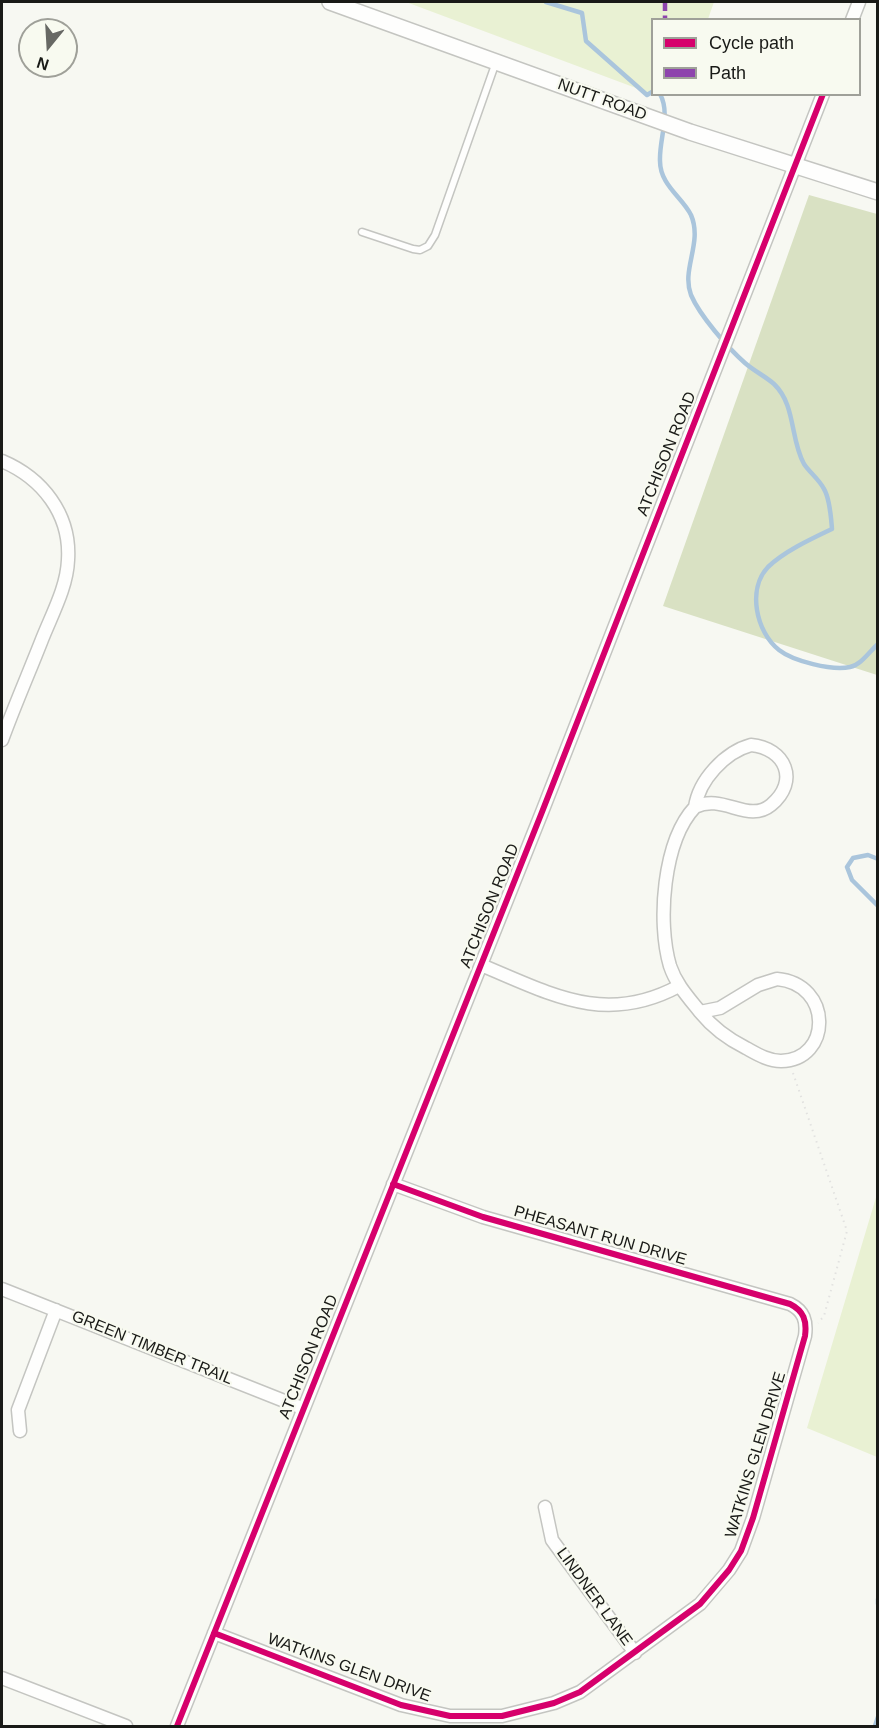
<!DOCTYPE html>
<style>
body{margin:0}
#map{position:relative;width:879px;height:1728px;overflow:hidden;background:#f7f8f2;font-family:Helvetica,sans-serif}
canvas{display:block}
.frame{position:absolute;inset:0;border:3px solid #191a17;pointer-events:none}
.legend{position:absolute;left:651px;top:18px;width:210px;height:78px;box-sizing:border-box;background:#f8faf0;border:2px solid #9fa099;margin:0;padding:8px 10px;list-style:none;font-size:18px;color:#191a17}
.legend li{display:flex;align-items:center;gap:12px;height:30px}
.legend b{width:30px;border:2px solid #9fa099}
.north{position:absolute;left:18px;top:18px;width:60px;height:60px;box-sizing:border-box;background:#f8faf0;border:2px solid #9fa099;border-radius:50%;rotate:198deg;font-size:16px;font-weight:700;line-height:24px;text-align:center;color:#191a17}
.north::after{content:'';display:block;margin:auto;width:21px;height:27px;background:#676864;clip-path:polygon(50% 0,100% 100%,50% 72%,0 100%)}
</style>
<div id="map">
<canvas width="879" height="1728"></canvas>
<div class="frame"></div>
<ul class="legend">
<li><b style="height:8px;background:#d6006c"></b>Cycle path</li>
<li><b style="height:8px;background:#8e44ad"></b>Path</li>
</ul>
<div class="north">N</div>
</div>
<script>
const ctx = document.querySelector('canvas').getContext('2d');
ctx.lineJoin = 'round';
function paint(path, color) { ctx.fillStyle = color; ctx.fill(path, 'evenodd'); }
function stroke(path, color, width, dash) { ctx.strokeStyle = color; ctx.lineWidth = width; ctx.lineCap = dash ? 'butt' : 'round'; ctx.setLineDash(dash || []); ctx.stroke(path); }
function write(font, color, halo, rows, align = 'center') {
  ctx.font = font + ' Helvetica,sans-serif'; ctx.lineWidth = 4.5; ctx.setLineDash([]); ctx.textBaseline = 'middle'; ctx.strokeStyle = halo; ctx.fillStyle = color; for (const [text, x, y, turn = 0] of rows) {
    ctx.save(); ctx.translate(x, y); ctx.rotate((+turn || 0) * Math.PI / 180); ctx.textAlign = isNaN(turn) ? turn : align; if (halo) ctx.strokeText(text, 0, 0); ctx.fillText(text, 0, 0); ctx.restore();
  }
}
const green = new Path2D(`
 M 406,2 L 714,2 L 708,19 L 652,20 L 652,94 Z
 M 877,1194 L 877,1457 L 807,1428 Z`);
const forest = new Path2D(`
 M 809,195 L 877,214 L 877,675 L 663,606 Z`);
const stream = new Path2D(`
 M 546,2 L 582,13 L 586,41 L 647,95 L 652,92
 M 660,94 C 671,114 659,139 660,161 C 660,185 682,197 691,215 C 703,243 681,269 691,295 C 700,316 728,348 745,363 C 754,371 765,376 774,384 C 796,405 790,439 804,464 C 810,473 819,479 824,489 C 830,499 831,517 832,529 C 811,539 785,551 768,567 C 747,589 756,632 779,650 C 793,661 832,671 850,667 C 861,665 869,652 878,644
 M 878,859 L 868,855 L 853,858 L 847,867 L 852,880 L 878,906
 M 878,1599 L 878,1604
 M 875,1726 L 878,1717`);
const path = new Path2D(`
 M 793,1073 L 847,1231 L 824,1316 L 818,1323`);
const service = new Path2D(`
 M 362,232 L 413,249 L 420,250 L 428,246 L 435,235 L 496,62`);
const minor = new Path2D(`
 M 852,20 L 859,2
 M 2,461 C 42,478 71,514 68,560 C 67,588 51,616 41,642 C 28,675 14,707 2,740
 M 751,745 C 785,748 800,781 771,805 C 748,824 723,793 695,807 C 699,780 725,752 751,745 Z
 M 695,807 C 663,841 657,922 670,966 C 676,984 688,997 700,1012
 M 481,965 C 551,994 605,1026 679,986
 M 777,979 C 833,984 832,1060 781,1061 C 768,1061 757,1054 746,1048 C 728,1039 713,1028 700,1012 L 720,1008 L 758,985 Z
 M 2,1289 L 302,1408
 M 20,1431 L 18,1410 L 56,1310
 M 545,1507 L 552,1540 L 635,1653
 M 214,1633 L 401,1705 L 450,1716 L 502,1716 L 554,1703 L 580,1692 L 700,1604 L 729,1570 L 741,1551 L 753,1518 L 805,1336 C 807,1321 804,1311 790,1304 L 483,1217 L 393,1184
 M 2,1678 L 126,1726
 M 177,1726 L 542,812 L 823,94`);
const tertiary = new Path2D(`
 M 330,2 L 690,132 L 878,192`);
const quiet = new Path2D(`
 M 665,2 L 665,20`);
const cycleway = new Path2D(`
 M 214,1633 L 401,1705 L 450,1716 L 502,1716 L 554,1703 L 580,1692 L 700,1604 L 729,1570 L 741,1551 L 753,1518 L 805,1336 C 807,1321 804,1311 790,1304 L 483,1217 L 393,1184
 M 177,1726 L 542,812 L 823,94`);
const streetNames = [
 ["NUTT ROAD",602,100,20],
 ["ATCHISON ROAD",667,454,-68],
 ["ATCHISON ROAD",490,906,-68],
 ["PHEASANT RUN DRIVE",600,1236,16],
 ["GREEN TIMBER TRAIL",152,1348,22],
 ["ATCHISON ROAD",309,1357,-68],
 ["WATKINS GLEN DRIVE",756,1455,-73],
 ["LINDNER LANE",594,1597,54],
 ["WATKINS GLEN DRIVE",349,1668,20]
];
paint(green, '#e9f1d3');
paint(forest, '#d9e1c3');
stroke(stream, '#aac5dc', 4.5);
stroke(service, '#c4c5c1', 9);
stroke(minor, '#c4c5c1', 15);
stroke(tertiary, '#c4c5c1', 18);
stroke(path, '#e2e2e0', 2, [1.5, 4.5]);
stroke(service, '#fefefd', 6);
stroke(minor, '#fefefd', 12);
stroke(tertiary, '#fefefd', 15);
stroke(quiet, '#8e44ad', 4.5, [9, 4.5]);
stroke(cycleway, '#d6006c', 6);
write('16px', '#191a17', '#f8faf0', streetNames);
</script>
